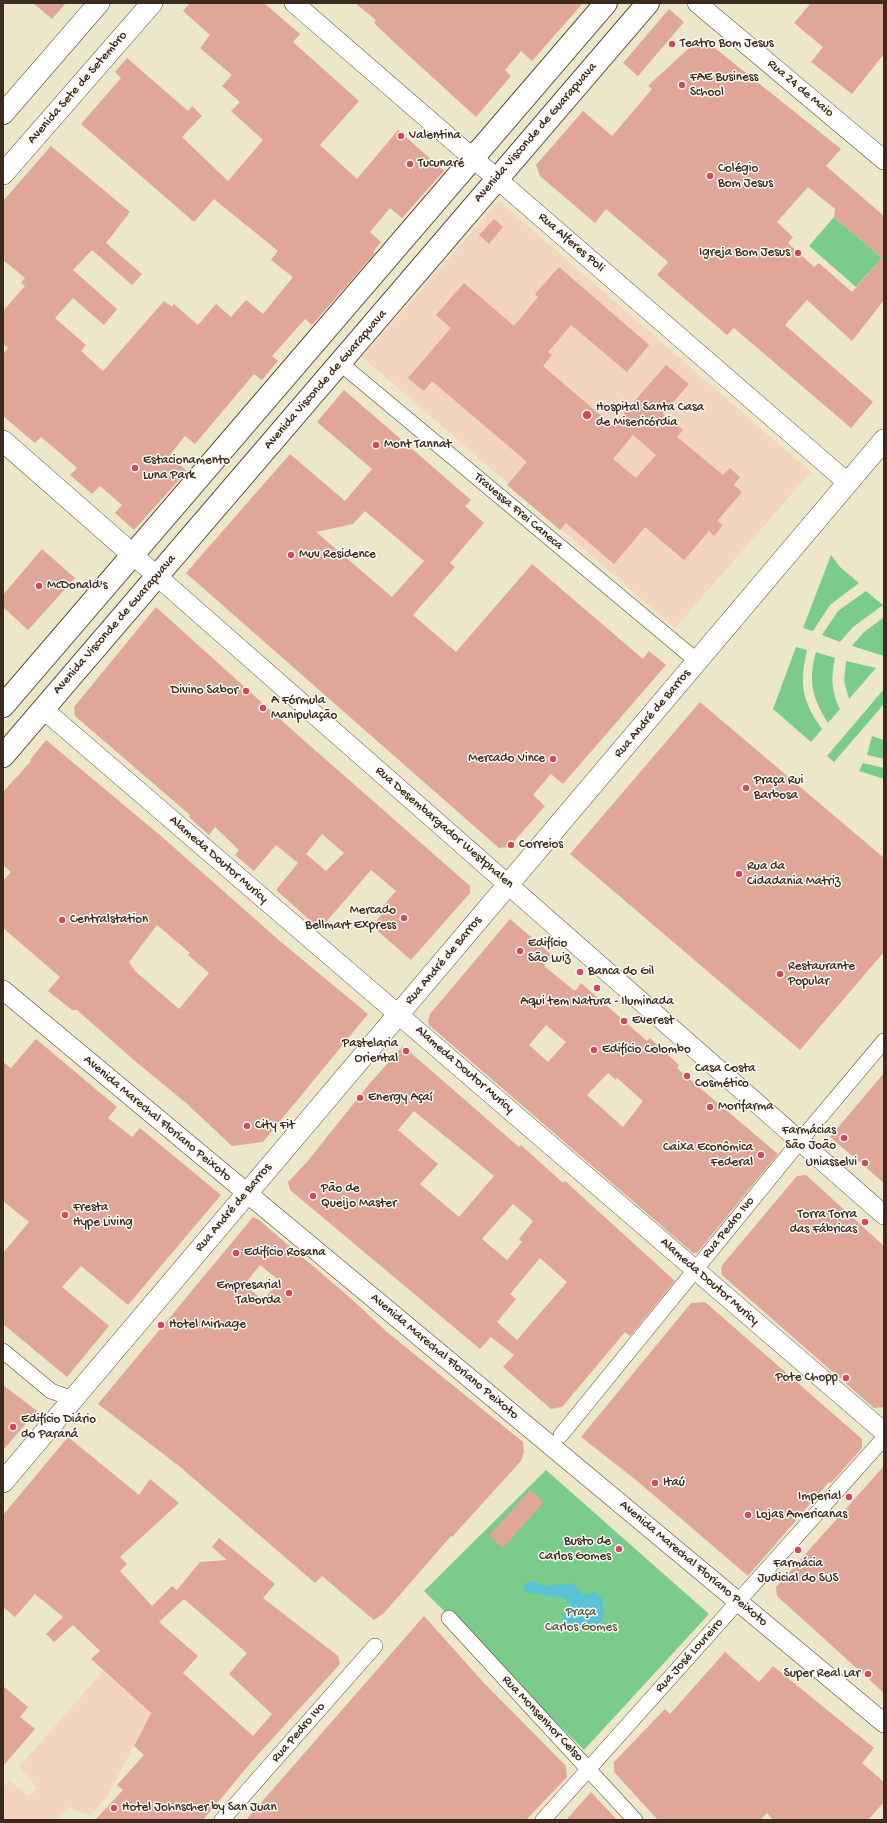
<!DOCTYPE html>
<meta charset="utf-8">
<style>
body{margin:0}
#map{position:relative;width:887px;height:1823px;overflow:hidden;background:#ede7ca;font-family:"Gochi Hand",sans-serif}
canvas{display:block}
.frame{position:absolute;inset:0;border:4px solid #3b2a1e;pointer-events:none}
</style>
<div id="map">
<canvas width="887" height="1823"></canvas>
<div class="frame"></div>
</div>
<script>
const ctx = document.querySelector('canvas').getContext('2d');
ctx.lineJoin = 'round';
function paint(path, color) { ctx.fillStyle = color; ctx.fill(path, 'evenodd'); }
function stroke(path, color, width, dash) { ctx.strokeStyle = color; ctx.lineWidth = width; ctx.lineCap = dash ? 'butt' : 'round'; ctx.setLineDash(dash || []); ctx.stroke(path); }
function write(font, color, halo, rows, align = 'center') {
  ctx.font = font + ' "Gochi Hand",sans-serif'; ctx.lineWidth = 3; ctx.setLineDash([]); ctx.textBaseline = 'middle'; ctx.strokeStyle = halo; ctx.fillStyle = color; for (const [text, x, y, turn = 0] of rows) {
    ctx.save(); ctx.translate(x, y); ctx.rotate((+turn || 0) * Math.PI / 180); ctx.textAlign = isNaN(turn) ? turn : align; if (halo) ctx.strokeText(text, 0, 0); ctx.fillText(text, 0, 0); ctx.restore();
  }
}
const built = new Path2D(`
 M 499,201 L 811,472 L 675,628 L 362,357 Z
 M 103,1671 L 151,1713 L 108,1795 L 90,1816 L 68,1807 L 55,1820 L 3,1820 L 3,1789 L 10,1781 L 29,1797 L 37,1787 L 19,1767 Z`);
const green = new Path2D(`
 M 834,217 L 882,258 L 856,287 L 809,246 Z
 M 831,555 L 840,567 L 859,583 L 830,605 L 813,631 L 803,628 Z
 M 866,591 L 883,605 L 853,627 L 840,642 L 822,635 L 838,611 Z
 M 884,617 L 884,656 L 852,646 L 864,632 Z
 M 796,647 L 807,650 C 799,684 802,701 822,729 L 811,742 L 773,709 Z
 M 816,652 L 835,658 C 831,677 831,692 840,709 L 828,723 C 812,698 808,681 816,652 Z
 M 846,661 L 876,668 L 849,699 L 844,681 Z
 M 884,689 L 884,704 L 834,762 L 827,756 Z
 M 872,736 L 884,740 L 884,759 L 867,755 Z
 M 863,763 L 884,768 L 884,779 L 859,771 Z
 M 546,1470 L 709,1614 L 584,1750 L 424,1591 Z`);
const water = new Path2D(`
 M 533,1580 L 544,1586 L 573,1583 L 583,1595 L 594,1592 L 602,1598 C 603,1606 605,1613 602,1620 C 593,1636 569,1629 562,1617 L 569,1604 L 565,1598 L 525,1592 L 523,1589 L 527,1583 Z`);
const building = new Path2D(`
 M 33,3 L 66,3 L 52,19 Z
 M 190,3 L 264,3 L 300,34 L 293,42 L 359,101 L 320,145 L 357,179 L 398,130 L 444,171 L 402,218 L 390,208 L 370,232 L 381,242 L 373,252 L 375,253 L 312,325 L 305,319 L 272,356 L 278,361 L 262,380 L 254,374 L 195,444 L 185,436 L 169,456 L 187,471 L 134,530 L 115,513 L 122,505 L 100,486 L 92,494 L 70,475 L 77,468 L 60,453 L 41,437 L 35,443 L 3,416 L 3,354 L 8,348 L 3,344 L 3,311 L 25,286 L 21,283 L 25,278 L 3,260 L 3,201 L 51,146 L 130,212 L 106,243 L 142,274 L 132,285 L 92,250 L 73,270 L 117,309 L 104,325 L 73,298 L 55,318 L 86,345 L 81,351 L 103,371 L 164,301 L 172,307 L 174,304 L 198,325 L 216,304 L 231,317 L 246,300 L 263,314 L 293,277 L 271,260 L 278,251 L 214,199 L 194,222 L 81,124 L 121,78 L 115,72 L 127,58 L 188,111 L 192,106 L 202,116 L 182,137 L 228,181 L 263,140 L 231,111 L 240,102 L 222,86 L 232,75 L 200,48 L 210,35 L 183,11 Z
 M 355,3 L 583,3 L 532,61 L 521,51 L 505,70 L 511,76 L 476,117 L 395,43 L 374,23 L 376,20 Z
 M 811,3 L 884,3 L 884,54 L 852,94 L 811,62 L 823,47 L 794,23 Z
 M 669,9 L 684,22 L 638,76 L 623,63 Z
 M 701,37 L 841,149 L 826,166 L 884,216 L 884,300 L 852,341 L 807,300 L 785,325 L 873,402 L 851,428 L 734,328 L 727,335 L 657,275 L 668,262 L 606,209 L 595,223 L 540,176 L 536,165 L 583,111 L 612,136 L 652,89 L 648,86 ZM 808,187 L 835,209 L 834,217 L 882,258 L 852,292 L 819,263 L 814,267 L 788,243 L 793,237 L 777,222 Z
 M 494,219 L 503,227 L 489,244 L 479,235 Z
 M 559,267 L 649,345 L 627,372 L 571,325 L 548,352 L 552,355 L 543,366 L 613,426 L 666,365 L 689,384 L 663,414 L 683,430 L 677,437 L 723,475 L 730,468 L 740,477 L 734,485 L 742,492 L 717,521 L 723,525 L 714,536 L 709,531 L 684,560 L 645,527 L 614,564 L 566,523 L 560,530 L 507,485 L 527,462 L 432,381 L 424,391 L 408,378 L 451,328 L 436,315 L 464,283 L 514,326 L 538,297 L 535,294 ZM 633,435 L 656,455 L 636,478 L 613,459 Z
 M 344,390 L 471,500 L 465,506 L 484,523 L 450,563 L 455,567 L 413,615 L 456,652 L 532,564 L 643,659 L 649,651 L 666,665 L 563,784 L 551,774 L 533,795 L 545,806 L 509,847 L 499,848 L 186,573 L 290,454 L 345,501 L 372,469 L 317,422 ZM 365,511 L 424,561 L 392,597 L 316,532 L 353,524 Z
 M 42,549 L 75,578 L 28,630 L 3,607 L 3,595 Z
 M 156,607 L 300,737 L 470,886 L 470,893 L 411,960 L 372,926 L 386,909 L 382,907 L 396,891 L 371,870 L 320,929 L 276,890 L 298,863 L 276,845 L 254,871 L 235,855 L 239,850 L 215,827 L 209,835 L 189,817 L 190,815 L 75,716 L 74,707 ZM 322,834 L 344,853 L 326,871 L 306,854 Z
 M 700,702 L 884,858 L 884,952 L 800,1050 L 570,854 Z
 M 46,740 L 161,836 L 281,942 L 368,1014 L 263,1142 L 232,1146 L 186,1103 L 135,1061 L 77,1010 L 72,1010 L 48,991 L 60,977 L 3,928 L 3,881 L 11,872 L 3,865 L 3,792 L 31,761 L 30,760 ZM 157,925 L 190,953 L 188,955 L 209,973 L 179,1009 L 135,971 L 129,962 Z
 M 510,919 L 553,956 L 544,966 L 575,991 L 581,983 L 647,1041 L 650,1038 L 679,1065 L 677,1068 L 687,1077 L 778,1154 L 697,1253 L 693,1253 L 429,1025 L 428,1021 L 430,1014 ZM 546,1025 L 566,1042 L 548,1062 L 529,1045 ZM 608,1073 L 616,1080 L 617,1078 L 643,1101 L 623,1127 L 587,1095 Z
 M 36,1039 L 117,1107 L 108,1118 L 132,1137 L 140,1128 L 221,1195 L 128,1305 L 81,1266 L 62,1287 L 109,1326 L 67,1377 L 3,1324 L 3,1253 L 29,1222 L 3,1201 L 3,1062 L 11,1068 Z
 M 403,1046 L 519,1147 L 521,1145 L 563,1183 L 565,1181 L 675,1281 L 630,1336 L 625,1332 L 562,1407 L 551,1409 L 503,1367 L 514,1355 L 491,1337 L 480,1349 L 290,1190 L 288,1182 L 307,1162 L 370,1083 ZM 414,1111 L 494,1176 L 459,1217 L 420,1184 L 438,1164 L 398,1130 ZM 513,1204 L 533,1221 L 519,1239 L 522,1242 L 507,1260 L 482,1239 ZM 540,1258 L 567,1282 L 517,1340 L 497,1322 L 516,1299 L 510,1294 Z
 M 884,1073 L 884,1183 L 830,1137 Z
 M 806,1175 L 884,1246 L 884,1407 L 874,1408 L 722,1275 L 721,1268 L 723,1264 L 797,1176 Z
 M 253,1217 L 259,1220 L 347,1295 L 387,1332 L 523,1442 L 524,1451 L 521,1461 L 452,1537 L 451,1536 L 384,1613 L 374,1620 L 322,1576 L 315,1583 L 179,1466 L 98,1404 ZM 260,1265 L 280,1281 L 263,1300 L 244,1285 Z
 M 705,1302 L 862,1439 L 862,1448 L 831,1483 L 829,1482 L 748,1576 L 636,1480 L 581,1437 L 691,1303 Z
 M 3,1385 L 37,1411 L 3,1450 Z
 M 68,1437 L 139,1495 L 150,1479 L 179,1503 L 120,1557 L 127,1564 L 120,1571 L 152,1606 L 172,1586 L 177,1590 L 200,1562 L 227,1560 L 212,1547 L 219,1538 L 275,1584 L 263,1598 L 338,1656 L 340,1664 L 253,1760 L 203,1820 L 95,1820 L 123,1790 L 117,1785 L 144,1755 L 134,1746 L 151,1713 L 91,1659 L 100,1651 L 73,1625 L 54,1642 L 46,1634 L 63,1617 L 35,1594 L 15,1617 L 3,1607 L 3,1515 ZM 184,1599 L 247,1653 L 229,1674 L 272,1714 L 253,1736 L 183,1673 L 198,1656 L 159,1622 Z
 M 884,1466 L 884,1693 L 777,1596 L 776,1587 Z
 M 530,1490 L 544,1502 L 503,1548 L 489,1536 Z
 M 424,1616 L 484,1683 L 566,1766 L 567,1777 L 526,1820 L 246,1820 Z
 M 725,1652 L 759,1682 L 773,1666 L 874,1748 L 862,1763 L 884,1782 L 884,1802 L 868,1820 L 773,1820 L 767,1813 L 760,1820 L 658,1820 L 614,1772 L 614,1762 L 665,1709 L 670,1714 Z
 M 3,1686 L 28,1707 L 20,1717 L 35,1729 L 3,1766 Z
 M 591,1792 L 617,1820 L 566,1820 Z`);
const minor = new Path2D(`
 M 340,363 L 697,661
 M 3,1351 L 51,1391 L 73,1399
 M 561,1435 L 800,1141 L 884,1041
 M 449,1618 L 635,1820
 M 222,1820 L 375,1646
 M 543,1820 L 884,1438`);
const tertiary = new Path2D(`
 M 294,3 L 848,483
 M 697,3 L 884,160
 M 133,555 L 884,1215
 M 43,709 L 884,1432
 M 3,990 L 884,1723`);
const secondary = new Path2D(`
 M 3,114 L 99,3
 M 3,174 L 152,3
 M 3,441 L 133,555
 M 3,1482 L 884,440`);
const primary = new Path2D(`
 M 3,706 L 606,3
 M 3,756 L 648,3`);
const markers = [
 [672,44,4,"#d1495b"],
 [682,85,4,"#d1495b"],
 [401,136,4,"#d1495b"],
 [410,164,4,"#d1495b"],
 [710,176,4,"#d1495b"],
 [798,253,4,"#d1495b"],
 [587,415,5,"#d1495b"],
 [376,445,4,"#d1495b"],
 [135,468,4,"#d1495b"],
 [291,555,4,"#d1495b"],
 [39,586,4,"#d1495b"],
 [246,691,4,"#d1495b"],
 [263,708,4,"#d1495b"],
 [553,759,4,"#d1495b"],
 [746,788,4,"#d1495b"],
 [511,845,4,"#d1495b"],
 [739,874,4,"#d1495b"],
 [404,918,4,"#d1495b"],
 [62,920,4,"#d1495b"],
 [520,951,4,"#d1495b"],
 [580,972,4,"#d1495b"],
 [780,974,4,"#d1495b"],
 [597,988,4,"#d1495b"],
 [624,1021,4,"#d1495b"],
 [594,1050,4,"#d1495b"],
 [406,1051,4,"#d1495b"],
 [687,1076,4,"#d1495b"],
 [360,1098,4,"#d1495b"],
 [710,1107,4,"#d1495b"],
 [247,1126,4,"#d1495b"],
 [844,1138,4,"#d1495b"],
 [761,1155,4,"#d1495b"],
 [865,1163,4,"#d1495b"],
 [313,1196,4,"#d1495b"],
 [65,1215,4,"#d1495b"],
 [865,1222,4,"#d1495b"],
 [236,1253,4,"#d1495b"],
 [289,1293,4,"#d1495b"],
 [161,1325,4,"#d1495b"],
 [846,1378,4,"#d1495b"],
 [13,1427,4,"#d1495b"],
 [655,1483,4,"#d1495b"],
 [849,1497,4,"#d1495b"],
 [748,1515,4,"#d1495b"],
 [619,1549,4,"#d1495b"],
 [798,1550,4,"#d1495b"],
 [868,1674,4,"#d1495b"],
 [114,1808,4,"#d1495b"]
];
const poiNames = [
 ["Teatro Bom Jesus",680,44],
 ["FAE Business",690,78],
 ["School",690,93],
 ["Valentina",409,136],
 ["Tucunaré",418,164],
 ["Colégio",718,169],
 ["Bom Jesus",718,184],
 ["Igreja Bom Jesus",790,253,"right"],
 ["Hospital Santa Casa",596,408],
 ["de Misericórdia",596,423],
 ["Mont Tannat",384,445],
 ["Estacionamento",143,461],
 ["Luna Park",143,476],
 ["Muv Residence",299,555],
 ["McDonald's",47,586],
 ["Divino Sabor",238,691,"right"],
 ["A Fórmula",271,701],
 ["Manipulação",271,716],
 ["Mercado Vince",545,759,"right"],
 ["Praça Rui",754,781],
 ["Barbosa",754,796],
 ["Correios",519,845],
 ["Rua da",747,867],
 ["Cidadania Matriz",747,882],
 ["Mercado",396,911,"right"],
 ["Bellmart Express",396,926,"right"],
 ["Centralstation",70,920],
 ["Edifício",528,944],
 ["São Luiz",528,959],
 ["Restaurante",788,967],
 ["Popular",788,982],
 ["Banca do Gil",588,972],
 ["Aqui tem Natura - Iluminada",597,1002,"center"],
 ["Everest",632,1021],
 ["Pastelaria",398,1044,"right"],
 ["Oriental",398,1059,"right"],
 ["Edifício Colombo",602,1050],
 ["Casa Costa",695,1069],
 ["Cosmético",695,1084],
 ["Energy Açaí",368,1098],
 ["Morifarma",718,1107],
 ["City Fit",255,1126],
 ["Farmácias",836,1131,"right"],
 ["São João",836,1146,"right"],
 ["Caixa Econômica",753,1148,"right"],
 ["Federal",753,1163,"right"],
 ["Uniasselvi",857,1163,"right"],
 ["Pão de",321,1189],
 ["Queijo Master",321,1204],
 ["Fresta",73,1208],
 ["Hype Living",73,1223],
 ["Torra Torra",857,1215,"right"],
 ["das Fábricas",857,1230,"right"],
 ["Edifício Rosana",244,1253],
 ["Empresarial",281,1286,"right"],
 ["Taborda",281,1301,"right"],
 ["Hotel Mirhage",169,1325],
 ["Pote Chopp",838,1378,"right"],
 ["Edifício Diário",21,1420],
 ["do Paraná",21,1435],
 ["Itaú",663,1483],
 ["Imperial",841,1497,"right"],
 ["Lojas Americanas",756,1515],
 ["Busto de",611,1542,"right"],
 ["Carlos Gomes",611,1557,"right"],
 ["Farmácia",798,1564,"center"],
 ["Judicial do SUS",798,1579,"center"],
 ["Super Real Lar",860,1674,"right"],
 ["Hotel Johnscher by San Juan",122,1808]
];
const streetNames = [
 ["Avenida Sete de Setembro",78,88,-49],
 ["Rua 24 de Maio",800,89,40],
 ["Avenida Visconde de Guarapuava",536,133,-49],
 ["Rua Alferes Poli",571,243,41],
 ["Avenida Visconde de Guarapuava",326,380,-49],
 ["Travessa Frei Caneca",518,512,40],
 ["Avenida Visconde de Guarapuava",115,625,-49],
 ["Rua André de Barros",653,714,-50],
 ["Rua Desembargador Westphalen",444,828,41],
 ["Alameda Doutor Muricy",218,860,41],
 ["Rua André de Barros",444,961,-50],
 ["Alameda Doutor Muricy",464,1070,41],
 ["Avenida Marechal Floriano Peixoto",157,1119,40],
 ["Rua André de Barros",234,1208,-50],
 ["Rua Pedro Ivo",729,1228,-51],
 ["Alameda Doutor Muricy",709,1282,41],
 ["Avenida Marechal Floriano Peixoto",444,1357,40],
 ["Avenida Marechal Floriano Peixoto",693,1564,40],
 ["Rua José Loureiro",690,1656,-48],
 ["Rua Monsenhor Celso",542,1719,47],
 ["Rua Pedro Ivo",299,1733,-49]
];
const parkNames = [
 ["Praça",581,1613],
 ["Carlos Gomes",581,1628]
];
paint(built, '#f3d4bf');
paint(green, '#7bcb8b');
paint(water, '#5ac2d7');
paint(building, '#e0a697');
stroke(minor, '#564638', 16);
stroke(tertiary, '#564638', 20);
stroke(secondary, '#564638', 22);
stroke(primary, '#564638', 24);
stroke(minor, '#fff', 15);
stroke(tertiary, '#fff', 19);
stroke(secondary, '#fff', 21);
stroke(primary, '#fff', 22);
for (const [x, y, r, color] of markers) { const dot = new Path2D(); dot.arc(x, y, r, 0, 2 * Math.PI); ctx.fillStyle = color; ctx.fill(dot); stroke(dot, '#fdfcf7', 1.5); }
write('13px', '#3b2a1e', '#fdfcf7', poiNames, 'left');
write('13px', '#3b2a1e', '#fdfcf7', streetNames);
write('13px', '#4e5a3f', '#fdfcf7', parkNames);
</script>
